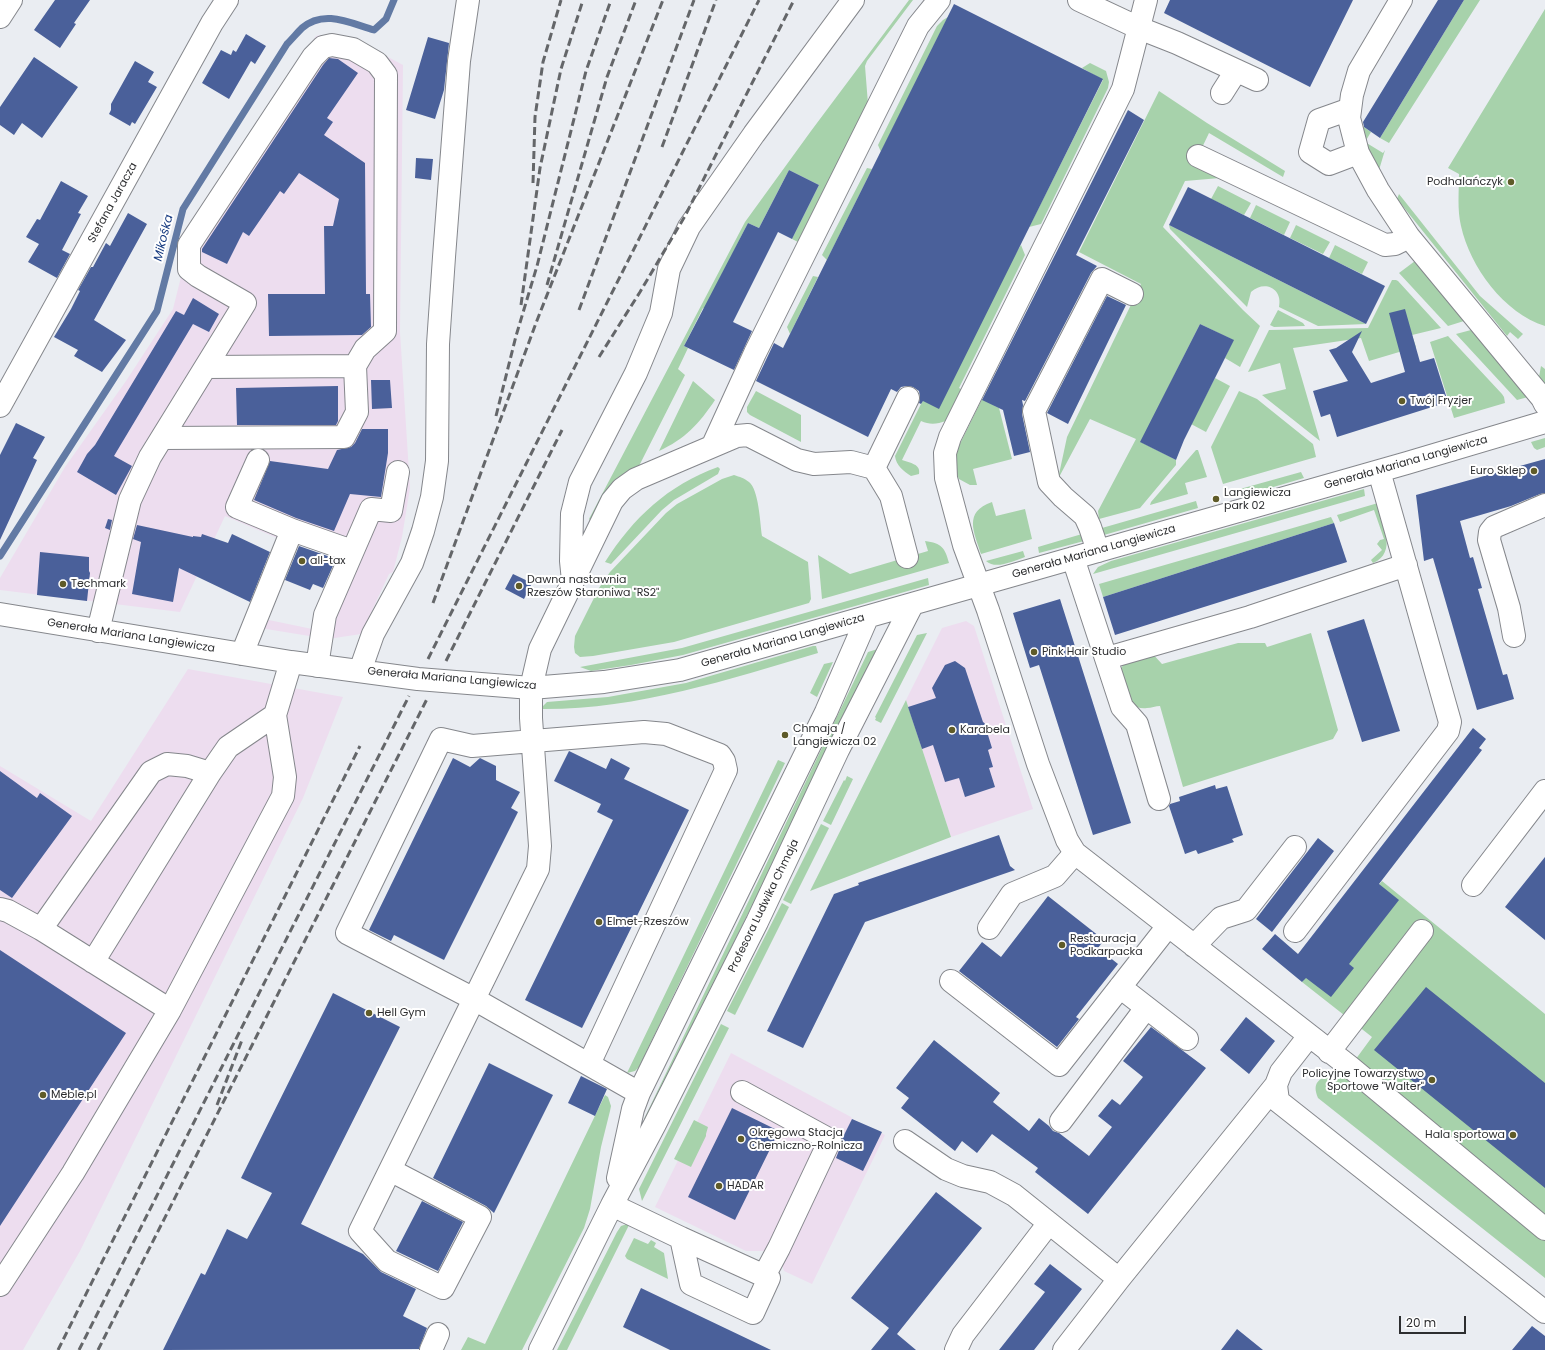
<!DOCTYPE html>
<meta charset="utf-8">
<style>
body{margin:0}
#map{position:relative;width:1545px;height:1350px;overflow:hidden;background:#eaedf2;font-family:Poppins,sans-serif}
canvas{display:block}
.scale{position:absolute;left:1399px;top:1316px;width:67px;height:18px;box-sizing:border-box;border:2px solid #2d2e30;border-top:0;padding-left:5px;font-size:12px;line-height:14px;white-space:nowrap;color:#2d2e30;-webkit-text-stroke:3px #fff;paint-order:stroke}
</style>
<div id="map">
<canvas width="1545" height="1350"></canvas>
<div class="scale">20 m</div>
</div>
<script>
const ctx = document.querySelector('canvas').getContext('2d');
ctx.lineJoin = 'round';
function paint(path, color) { ctx.fillStyle = color; ctx.fill(path, 'evenodd'); }
function stroke(path, color, width, dash) { ctx.strokeStyle = color; ctx.lineWidth = width; ctx.lineCap = dash ? 'butt' : 'round'; ctx.setLineDash(dash || []); ctx.stroke(path); }
function write(font, color, halo, rows, align = 'center') {
  ctx.font = font + ' Poppins,sans-serif'; ctx.lineWidth = 4; ctx.setLineDash([]); ctx.textBaseline = 'middle'; ctx.strokeStyle = halo; ctx.fillStyle = color; for (const [text, x, y, turn = 0] of rows) {
    ctx.save(); ctx.translate(x, y); ctx.rotate((+turn || 0) * Math.PI / 180); ctx.textAlign = isNaN(turn) ? turn : align; if (halo) ctx.strokeText(text, 0, 0); ctx.fillText(text, 0, 0); ctx.restore();
  }
}
const commercial = new Path2D(`
 M 321,35 L 358,41 L 403,65 L 400,332 L 410,488 L 402,537 L 393,572 L 389,574 L 361,634 L 328,639 L 260,628 L 264,619 L 317,630 L 347,557 L 299,535 L 294,545 L 225,516 L 180,612 L 0,590 L 0,578 L 65,467 L 126,381 L 173,309 L 181,277 L 181,245 L 316,36 Z
 M 966,621 L 974,626 L 1033,809 L 951,837 L 906,700 L 942,628 Z
 M 188,669 L 343,697 L 303,798 L 80,1251 L 23,1350 L 0,1350 L 0,766 L 91,821 Z
 M 731,1053 L 851,1117 L 852,1119 L 885,1135 L 812,1284 L 784,1271 L 781,1261 L 771,1245 L 764,1251 L 746,1251 L 655,1207 Z`);
const green = new Path2D(`
 M 909,0 L 913,0 L 867,61 L 865,66 L 868,104 L 798,242 L 792,239 L 819,185 L 789,170 L 759,228 L 748,223 L 717,284 L 707,310 L 703,308 L 684,346 L 688,348 L 678,369 L 685,375 L 639,466 L 591,521 L 589,519 L 745,222 L 811,131 Z
 M 1464,0 L 1480,0 L 1389,143 L 1380,138 Z
 M 1545,9 L 1545,326 C 1504,313 1470,267 1461,226 C 1457,210 1459,191 1459,174 L 1448,168 Z
 M 948,17 L 881,152 L 878,145 L 937,26 L 943,20 Z
 M 1090,63 L 1106,71 L 1109,82 L 1108,88 L 1041,224 L 1029,227 L 1103,80 L 1082,68 Z
 M 1159,91 L 1207,123 L 1285,171 L 1283,177 L 1209,133 L 1198,156 L 1220,178 L 1185,181 L 1163,227 L 1243,310 L 1260,326 L 1240,367 L 1225,358 L 1233,340 L 1200,324 L 1141,442 L 1176,460 L 1176,465 L 1140,508 L 1099,519 L 1098,511 L 1136,439 L 1090,419 L 1058,479 L 1067,437 L 1141,284 L 1079,252 Z
 M 1361,125 L 1371,132 L 1365,142 L 1383,153 L 1385,150 L 1379,170 L 1368,156 Z
 M 867,168 L 872,169 L 827,260 L 822,255 Z
 M 1218,186 L 1251,203 L 1244,215 L 1211,199 Z
 M 1399,194 L 1480,296 L 1523,334 L 1518,339 L 1510,332 L 1507,336 L 1397,199 Z
 M 1256,205 L 1290,222 L 1284,235 L 1250,218 Z
 M 1169,225 L 1366,324 L 1318,326 L 1279,307 C 1283,288 1264,280 1251,292 L 1247,307 L 1170,229 Z
 M 1296,225 L 1330,242 L 1323,254 L 1290,238 Z
 M 1021,245 L 1025,255 L 959,388 L 963,390 L 946,421 C 937,424 930,425 921,421 L 902,460 C 910,463 921,464 919,474 L 911,476 C 903,471 896,465 895,456 L 921,404 Z
 M 1335,245 L 1368,262 L 1362,274 L 1329,258 Z
 M 1415,261 L 1464,321 L 1448,326 L 1399,273 Z
 M 813,276 L 818,277 L 790,334 L 787,327 Z
 M 1392,280 L 1396,280 L 1398,281 L 1441,328 L 1412,335 L 1416,347 L 1369,361 L 1361,338 L 1293,348 L 1320,441 L 1262,395 L 1286,389 L 1280,363 L 1248,372 L 1269,330 L 1368,328 Z
 M 1278,310 L 1303,323 L 1305,326 L 1274,327 L 1270,325 Z
 M 1471,330 L 1528,397 L 1517,400 L 1456,334 Z
 M 1448,336 L 1502,394 L 1504,397 L 1505,403 L 1454,418 L 1430,342 Z
 M 1541,366 L 1545,369 L 1545,384 L 1539,377 Z
 M 1215,378 L 1230,386 L 1206,432 L 1191,424 Z
 M 693,381 L 715,400 C 699,424 685,439 659,451 Z
 M 756,391 L 801,415 L 801,442 L 750,415 L 747,412 L 747,407 Z
 M 1239,391 L 1257,399 L 1313,444 L 1316,457 L 1223,484 L 1211,447 Z
 M 982,399 L 999,408 L 1012,459 L 973,469 L 977,485 L 970,485 L 959,479 L 957,474 L 955,454 Z
 M 1545,438 L 1545,447 L 1537,450 L 1534,448 L 1531,442 Z
 M 1196,450 L 1198,450 L 1207,477 L 1185,483 L 1188,494 L 1150,505 L 1151,502 Z
 M 718,467 L 720,469 L 718,474 L 674,500 L 662,510 L 611,564 L 605,562 C 633,518 668,485 718,467 Z
 M 1301,472 L 1304,478 L 1243,496 L 1240,489 Z
 M 734,475 C 740,477 744,478 749,482 C 759,490 760,523 762,536 L 808,562 L 811,599 L 809,603 L 674,642 L 593,656 L 580,657 L 575,653 L 574,647 L 575,636 L 599,588 L 610,572 L 666,513 L 677,504 L 722,479 Z
 M 1364,489 L 1365,496 L 1093,574 L 1098,567 L 1111,561 Z
 M 1196,501 L 1198,508 L 1104,535 L 1102,528 Z
 M 992,502 L 996,516 L 1025,509 L 1032,539 L 981,554 C 974,532 963,512 992,502 Z
 M 1378,503 C 1382,522 1398,553 1373,563 L 1371,560 L 1382,550 L 1377,544 L 1380,540 L 1384,539 L 1374,510 L 1340,522 L 1337,515 Z
 M 1331,517 L 1334,523 L 1103,597 L 1099,584 Z
 M 1082,534 L 1084,541 L 1039,553 L 1038,547 Z
 M 925,541 C 942,543 945,548 949,563 L 822,599 L 818,555 L 850,574 L 928,551 Z
 M 1023,551 L 1025,557 C 1013,561 996,570 986,561 Z
 M 928,578 L 929,585 L 683,655 L 631,665 L 591,671 L 580,667 L 682,648 Z
 M 927,633 L 881,723 L 875,720 L 876,718 L 875,717 L 917,635 Z
 M 1311,633 L 1338,730 L 1333,739 L 1183,787 L 1160,706 C 1156,706 1151,708 1147,708 C 1126,711 1124,685 1120,670 L 1125,662 L 1150,651 L 1162,664 L 1238,643 L 1265,643 L 1267,647 Z
 M 813,646 L 816,646 L 818,653 C 727,680 635,710 540,709 L 547,702 L 608,697 L 686,683 Z
 M 881,648 L 645,1119 L 644,1119 L 868,652 Z
 M 833,662 L 817,697 L 810,693 L 824,664 Z
 M 906,700 L 951,837 L 810,891 Z
 M 778,760 L 785,763 L 639,1067 L 635,1071 L 627,1073 Z
 M 847,776 L 853,779 L 831,825 L 823,821 L 844,780 L 845,781 Z
 M 821,824 L 829,828 L 791,904 L 783,900 Z
 M 1382,881 L 1545,1014 L 1545,1278 L 1318,1098 C 1312,1083 1318,1079 1332,1074 L 1339,1079 L 1350,1067 L 1372,1037 L 1302,982 Z
 M 782,903 L 789,907 L 735,1015 L 727,1011 Z
 M 721,1024 L 729,1028 L 642,1201 L 639,1189 Z
 M 605,1095 L 608,1097 L 611,1106 L 610,1111 L 601,1147 L 590,1209 L 584,1228 L 522,1350 L 461,1350 L 468,1337 L 485,1344 Z
 M 694,1120 L 708,1127 L 706,1134 L 706,1136 L 691,1167 L 674,1159 Z
 M 630,1223 L 567,1350 L 557,1350 L 617,1232 L 621,1226 Z
 M 634,1238 L 648,1244 L 651,1240 L 656,1243 L 654,1247 L 664,1253 L 668,1279 L 627,1259 L 625,1256 Z`);
const stream = new Path2D(`
 M 0,556 L 157,311 L 183,209 L 287,44 C 292,39 297,33 302,28 C 324,9 350,23 374,30 L 386,19 L 394,0`);
const building = new Path2D(`
 M 55,0 L 90,0 L 74,23 L 76,24 L 60,48 L 34,30 Z
 M 1170,0 L 1353,0 L 1310,87 L 1164,13 Z
 M 1438,0 L 1464,0 L 1380,138 L 1364,127 L 1363,122 Z
 M 954,4 L 1103,79 L 939,409 L 923,401 L 921,404 L 919,403 L 920,397 L 919,391 L 913,387 L 907,386 L 901,387 L 897,392 L 891,389 L 868,437 L 756,381 L 774,343 L 783,348 Z
 M 246,34 L 266,46 L 255,64 L 251,61 L 229,99 L 202,83 L 221,50 L 231,55 L 233,50 L 236,52 Z
 M 428,37 L 449,43 L 444,90 L 435,119 L 406,110 Z
 M 34,57 L 78,87 L 42,138 L 22,123 L 14,135 L 0,125 L 0,107 Z
 M 329,58 L 338,59 L 358,73 L 327,118 L 333,122 L 324,135 L 365,163 L 366,294 L 370,294 L 371,327 L 362,335 L 269,336 L 268,294 L 325,294 L 324,226 L 333,226 L 339,199 L 299,173 L 284,194 L 280,191 L 249,236 L 243,232 L 227,264 L 202,252 L 202,249 L 323,65 Z
 M 135,61 L 154,72 L 148,82 L 157,87 L 135,124 L 132,122 L 130,126 L 109,114 L 111,110 L 111,104 Z
 M 1128,110 L 1144,120 L 1076,255 L 1097,266 L 1091,273 L 1025,401 L 1022,400 L 1023,405 L 1022,414 L 1030,452 L 1014,456 L 1003,410 L 982,400 Z
 M 416,158 L 433,159 L 431,180 L 415,178 Z
 M 789,170 L 819,185 L 792,239 L 778,232 L 733,322 L 752,331 L 734,370 L 684,346 L 748,223 L 759,228 Z
 M 61,181 L 88,196 L 78,213 L 81,214 L 62,250 L 70,254 L 57,278 L 28,262 L 39,244 L 26,237 L 37,219 L 40,220 Z
 M 1188,187 L 1385,286 L 1366,324 L 1169,225 Z
 M 128,213 L 147,224 L 94,320 L 126,340 L 102,372 L 74,356 L 78,350 L 54,337 L 71,309 L 80,291 L 78,290 L 91,267 L 93,267 L 106,243 L 110,246 Z
 M 1107,296 L 1126,305 L 1068,424 L 1047,413 Z
 M 193,298 L 219,314 L 209,332 L 193,324 L 114,456 L 132,466 L 116,495 L 77,472 L 87,454 L 95,445 L 176,311 L 184,315 Z
 M 1405,309 L 1420,362 L 1434,358 L 1448,402 L 1337,437 L 1330,414 L 1321,417 L 1313,391 L 1348,381 L 1329,350 L 1336,348 L 1362,331 L 1352,352 L 1371,383 L 1405,372 L 1389,313 Z
 M 1200,324 L 1234,340 L 1184,440 L 1176,460 L 1140,442 Z
 M 371,380 L 390,380 L 392,408 L 372,409 Z
 M 338,386 L 338,421 L 336,425 L 237,425 L 236,388 Z
 M 16,423 L 45,437 L 33,458 L 37,460 L 0,540 L 0,455 Z
 M 362,429 L 388,429 L 388,453 L 381,497 L 350,494 L 334,531 L 296,518 L 254,500 L 270,461 L 328,469 L 337,450 L 351,447 L 355,443 Z
 M 1545,459 L 1545,493 L 1540,494 L 1511,506 L 1460,521 L 1470,558 L 1473,557 L 1482,588 L 1478,589 L 1503,675 L 1507,674 L 1514,699 L 1477,710 L 1433,558 L 1424,561 L 1416,495 Z
 M 108,519 L 112,520 L 110,530 L 105,528 Z
 M 1334,523 L 1347,562 L 1115,635 L 1103,597 Z
 M 137,525 L 193,537 L 193,536 L 201,537 L 202,534 L 228,543 L 232,534 L 270,552 L 250,602 L 179,568 L 173,602 L 132,594 L 141,542 L 133,539 Z
 M 299,546 L 336,559 L 323,588 L 313,584 L 310,590 L 285,580 Z
 M 40,552 L 89,557 L 89,571 L 90,573 L 87,601 L 37,595 Z
 M 513,574 L 532,583 L 524,599 L 505,589 Z
 M 1060,599 L 1131,823 L 1093,835 L 1039,665 L 1030,668 L 1013,613 Z
 M 1364,619 L 1400,731 L 1362,742 L 1327,631 Z
 M 955,661 L 965,668 L 983,722 L 987,725 L 990,734 L 988,735 L 992,748 L 988,750 L 993,767 L 989,768 L 995,787 L 965,797 L 959,778 L 945,782 L 933,745 L 922,749 L 908,707 L 936,698 L 932,688 L 945,665 Z
 M 1473,728 L 1486,739 L 1479,748 L 1482,750 L 1379,884 L 1399,900 L 1349,964 L 1354,968 L 1331,997 L 1306,978 L 1302,982 L 1262,949 L 1275,934 L 1298,954 Z
 M 569,751 L 606,769 L 611,758 L 630,768 L 624,779 L 689,810 L 582,1028 L 525,1000 L 613,820 L 597,812 L 601,804 L 554,781 Z
 M 453,758 L 470,767 L 480,758 L 496,766 L 496,780 L 520,792 L 511,808 L 518,812 L 444,960 L 394,935 L 391,941 L 369,930 Z
 M 0,771 L 37,798 L 40,793 L 72,816 L 12,898 L 0,890 Z
 M 1215,785 L 1216,789 L 1227,786 L 1243,835 L 1232,839 L 1234,842 L 1198,854 L 1196,850 L 1185,854 L 1169,806 L 1170,804 L 1180,801 L 1179,797 Z
 M 999,835 L 1010,866 L 1015,870 L 865,922 L 803,1048 L 767,1031 L 834,894 L 859,885 L 858,883 Z
 M 1318,838 L 1334,851 L 1272,932 L 1256,919 Z
 M 1545,857 L 1545,940 L 1505,907 Z
 M 1048,896 L 1104,940 L 1098,948 L 1118,964 L 1076,1017 L 1079,1019 L 1057,1047 L 959,971 L 982,942 L 1001,957 Z
 M 0,950 L 126,1033 L 0,1226 Z
 M 1426,987 L 1545,1083 L 1545,1188 L 1374,1050 Z
 M 333,993 L 400,1027 L 301,1224 L 363,1254 L 381,1272 L 416,1289 L 403,1316 L 427,1328 L 419,1349 L 163,1350 L 201,1273 L 205,1275 L 227,1229 L 247,1239 L 272,1193 L 241,1178 Z
 M 1246,1017 L 1275,1041 L 1249,1074 L 1220,1050 Z
 M 1151,1027 L 1206,1068 L 1088,1214 L 1035,1172 L 1038,1168 L 992,1134 L 977,1153 L 962,1141 L 955,1151 L 901,1108 L 909,1098 L 896,1088 L 934,1040 L 1000,1093 L 993,1102 L 1029,1131 L 1039,1118 L 1049,1126 L 1053,1131 L 1059,1133 L 1089,1156 L 1112,1127 L 1098,1116 L 1112,1099 L 1120,1105 L 1143,1077 L 1123,1061 Z
 M 489,1063 L 553,1095 L 494,1213 L 486,1206 L 433,1178 Z
 M 581,1076 L 607,1089 L 595,1116 L 568,1103 Z
 M 732,1108 L 779,1131 L 735,1220 L 688,1197 Z
 M 852,1119 L 882,1132 L 863,1171 L 836,1158 L 841,1145 L 842,1139 Z
 M 936,1192 L 982,1228 L 897,1334 L 916,1350 L 871,1350 L 889,1328 L 851,1298 Z
 M 422,1201 L 463,1222 L 438,1271 L 396,1251 Z
 M 1050,1264 L 1082,1289 L 1034,1350 L 999,1350 L 1045,1292 L 1034,1284 Z
 M 641,1288 L 771,1350 L 670,1350 L 623,1327 Z
 M 1532,1326 L 1545,1336 L 1545,1350 L 1512,1350 Z
 M 1237,1329 L 1263,1350 L 1221,1350 Z`);
const minor = new Path2D(`
 M 1079,0 L 1139,28 L 1177,43 L 1257,80
 M 1146,0 L 1123,89 L 950,437 L 945,453 L 946,478 L 964,545 L 988,610 L 1038,764 L 1067,840 L 1075,853 L 1350,1067 L 1545,1229
 M 1401,0 L 1359,71 L 1352,95 L 1349,118 L 1358,153 L 1378,190 L 1409,237 L 1542,398 L 1545,404
 M 0,17 L 11,0
 M 1222,93 L 1236,71
 M 1350,109 L 1319,120 L 1310,152 L 1329,164 L 1358,153
 M 1198,156 L 1385,245 L 1395,244 L 1409,237
 M 0,406 L 212,23 L 227,0
 M 162,438 L 344,437 L 357,412 L 355,366 L 206,367
 M 713,445 L 755,353 L 918,26 L 939,0
 M 258,460 L 237,507 L 292,530 L 352,551
 M 874,468 L 908,398
 M 1098,551 L 1090,527 L 1085,516 L 1063,497 L 1049,482 L 1034,411 L 1102,279 L 1132,294
 M 1073,558 L 1122,707 L 1137,724 L 1159,799
 M 573,581 L 571,561 L 572,514 L 580,482 L 636,373 L 661,313 L 669,269 L 689,227 L 754,134 L 853,0
 M 0,614 L 291,662 L 418,679 L 531,688 L 604,682 L 680,670 L 1407,463 L 1545,422
 M 98,631 L 130,500 L 150,457 L 245,303 L 198,276 L 189,269 L 189,245 L 313,57 L 323,47 L 332,45 L 353,49 L 377,63 L 386,75 L 385,331 L 365,349 L 355,366
 M 1514,636 L 1509,608 L 1489,540 L 1490,532 L 1494,527 L 1545,505
 M 242,654 L 292,530
 M 1107,658 L 1250,617 L 1406,565
 M 317,666 L 325,615 L 371,509 L 391,511 L 398,472
 M 360,671 L 373,634 L 412,563 L 423,531 L 432,497 L 437,461 L 438,344 L 444,257 L 459,61 L 468,0
 M 1473,885 L 1545,791
 M 0,909 L 8,911 L 41,929 L 170,1010
 M 989,928 L 1012,894 L 1055,876 L 1075,853
 M 41,929 L 151,772 L 167,764 L 187,766 L 210,773
 M 1295,931 L 1448,731 L 1450,722 L 1379,471
 M 1194,946 L 1221,918 L 1246,910 L 1295,847
 M 93,962 L 210,773 L 228,747 L 275,715
 M 951,981 L 1059,1065 L 1168,926
 M 1120,987 L 1187,1039
 M 1309,1036 L 1281,1072 L 1276,1085 L 1278,1101 L 1545,1312
 M 1329,1052 L 1422,931
 M 589,1064 L 726,770 L 724,761 L 720,755 L 666,734 L 644,732 L 472,746 L 441,739 L 347,933 L 474,999 L 639,1093
 M 742,1092 L 830,1140 L 779,1248 L 764,1276
 M 1061,1121 L 1146,1008
 M 905,1141 L 946,1169 L 963,1176 L 990,1182 L 1014,1195 L 1119,1279
 M 390,1170 L 480,1217 L 443,1288 L 387,1261 L 360,1231 L 538,869 L 540,846 L 531,718 L 531,688 L 540,649 L 612,501 L 622,489 L 636,479 L 737,436 L 748,435 L 797,460 L 814,464 L 851,462 L 874,468 L 891,496 L 907,557
 M 618,1178 L 633,1109 L 639,1093 L 826,712 L 867,618
 M 612,1205 L 681,1238 L 691,1284 L 753,1313 L 769,1278 L 681,1238
 M 0,1285 L 73,1173 L 170,1010 L 283,796 L 285,777 L 275,715 L 291,662
 M 431,1350 L 438,1334
 M 540,1350 L 612,1205 L 655,1124 L 757,922 L 838,750 L 912,605
 M 956,1350 L 963,1335 L 1049,1223
 M 1064,1350 L 1119,1279 L 1276,1085`);
const rail = new Path2D(`
 M 662,147 L 716,0
 M 533,183 L 535,117 L 543,62 L 561,0
 M 547,285 L 607,77 L 636,0
 M 521,305 L 540,168 L 561,69 L 583,0
 M 579,310 L 694,0
 M 599,357 L 640,292 L 685,216 L 794,0
 M 496,416 L 516,336 L 537,266 L 586,71 L 611,0
 M 433,603 L 536,323 L 663,0
 M 428,659 L 759,0
 M 446,661 L 562,430
 M 217,1105 L 242,1040
 M 58,1350 L 360,746
 M 79,1350 L 409,696
 M 98,1350 L 427,699`);
const markers = [
 [1511,182,4,"#5f5b28"],
 [1402,401,4,"#5f5b28"],
 [1534,471,4,"#5f5b28"],
 [1216,499,4,"#5f5b28"],
 [302,561,4,"#5f5b28"],
 [63,584,4,"#5f5b28"],
 [519,586,4,"#5f5b28"],
 [1034,652,4,"#5f5b28"],
 [952,730,4,"#5f5b28"],
 [785,735,4,"#5f5b28"],
 [599,922,4,"#5f5b28"],
 [1062,945,4,"#5f5b28"],
 [369,1013,4,"#5f5b28"],
 [1432,1080,4,"#5f5b28"],
 [43,1095,4,"#5f5b28"],
 [1513,1135,4,"#5f5b28"],
 [741,1139,4,"#5f5b28"],
 [719,1186,4,"#5f5b28"]
];
const poiNames = [
 ["Podhalańczyk",1503,182,"right"],
 ["Twój Fryzjer",1410,401],
 ["Euro Sklep",1526,471,"right"],
 ["Langiewicza",1224,493],
 ["park 02",1224,506],
 ["all-tax",310,561],
 ["Dawna nastawnia",527,580],
 ["Rzeszów Staroniwa \"RS2\"",527,593],
 ["Techmark",71,584],
 ["Pink Hair Studio",1042,652],
 ["Chmaja /",793,729],
 ["Langiewicza 02",793,742],
 ["Karabela",960,730],
 ["Elmet-Rzeszów",607,922],
 ["Restauracja",1070,939],
 ["Podkarpacka",1070,952],
 ["Hell Gym",377,1013],
 ["Policyjne Towarzystwo",1424,1074,"right"],
 ["Sportowe \"Walter\"",1424,1087,"right"],
 ["Meble.pl",51,1095],
 ["Okręgowa Stacja",749,1133],
 ["Chemiczno-Rolnicza",749,1146],
 ["Hala sportowa",1505,1135,"right"],
 ["HADAR",727,1186]
];
const streetNames = [
 ["Stefana Jaracza",113,203,-61],
 ["Generała Mariana Langiewicza",1406,463,-16],
 ["Generała Mariana Langiewicza",1094,552,-16],
 ["Generała Mariana Langiewicza",131,636,9],
 ["Generała Mariana Langiewicza",783,641,-16],
 ["Generała Mariana Langiewicza",452,679,5],
 ["Profesora Ludwika Chmaja",764,906,-64]
];
const waterNames = [
 ["Mikośka",164,238,-76]
];
paint(commercial, '#edddef');
paint(green, '#a7d2ab');
stroke(stream, '#627aa4', 7);
paint(building, '#4a609a');
stroke(minor, '#85878c', 24);
stroke(minor, '#fff', 22);
stroke(rail, '#646669', 3, [8, 4]);
for (const [x, y, r, color] of markers) { const dot = new Path2D(); dot.arc(x, y, r, 0, 2 * Math.PI); ctx.fillStyle = color; ctx.fill(dot); stroke(dot, '#fff', 1.5); }
write('11px', '#2d2e30', '#fff', poiNames, 'left');
write('11px', '#2d2e30', '#fff', streetNames);
write('italic 12px', '#173b81', '#fff', waterNames);
</script>
